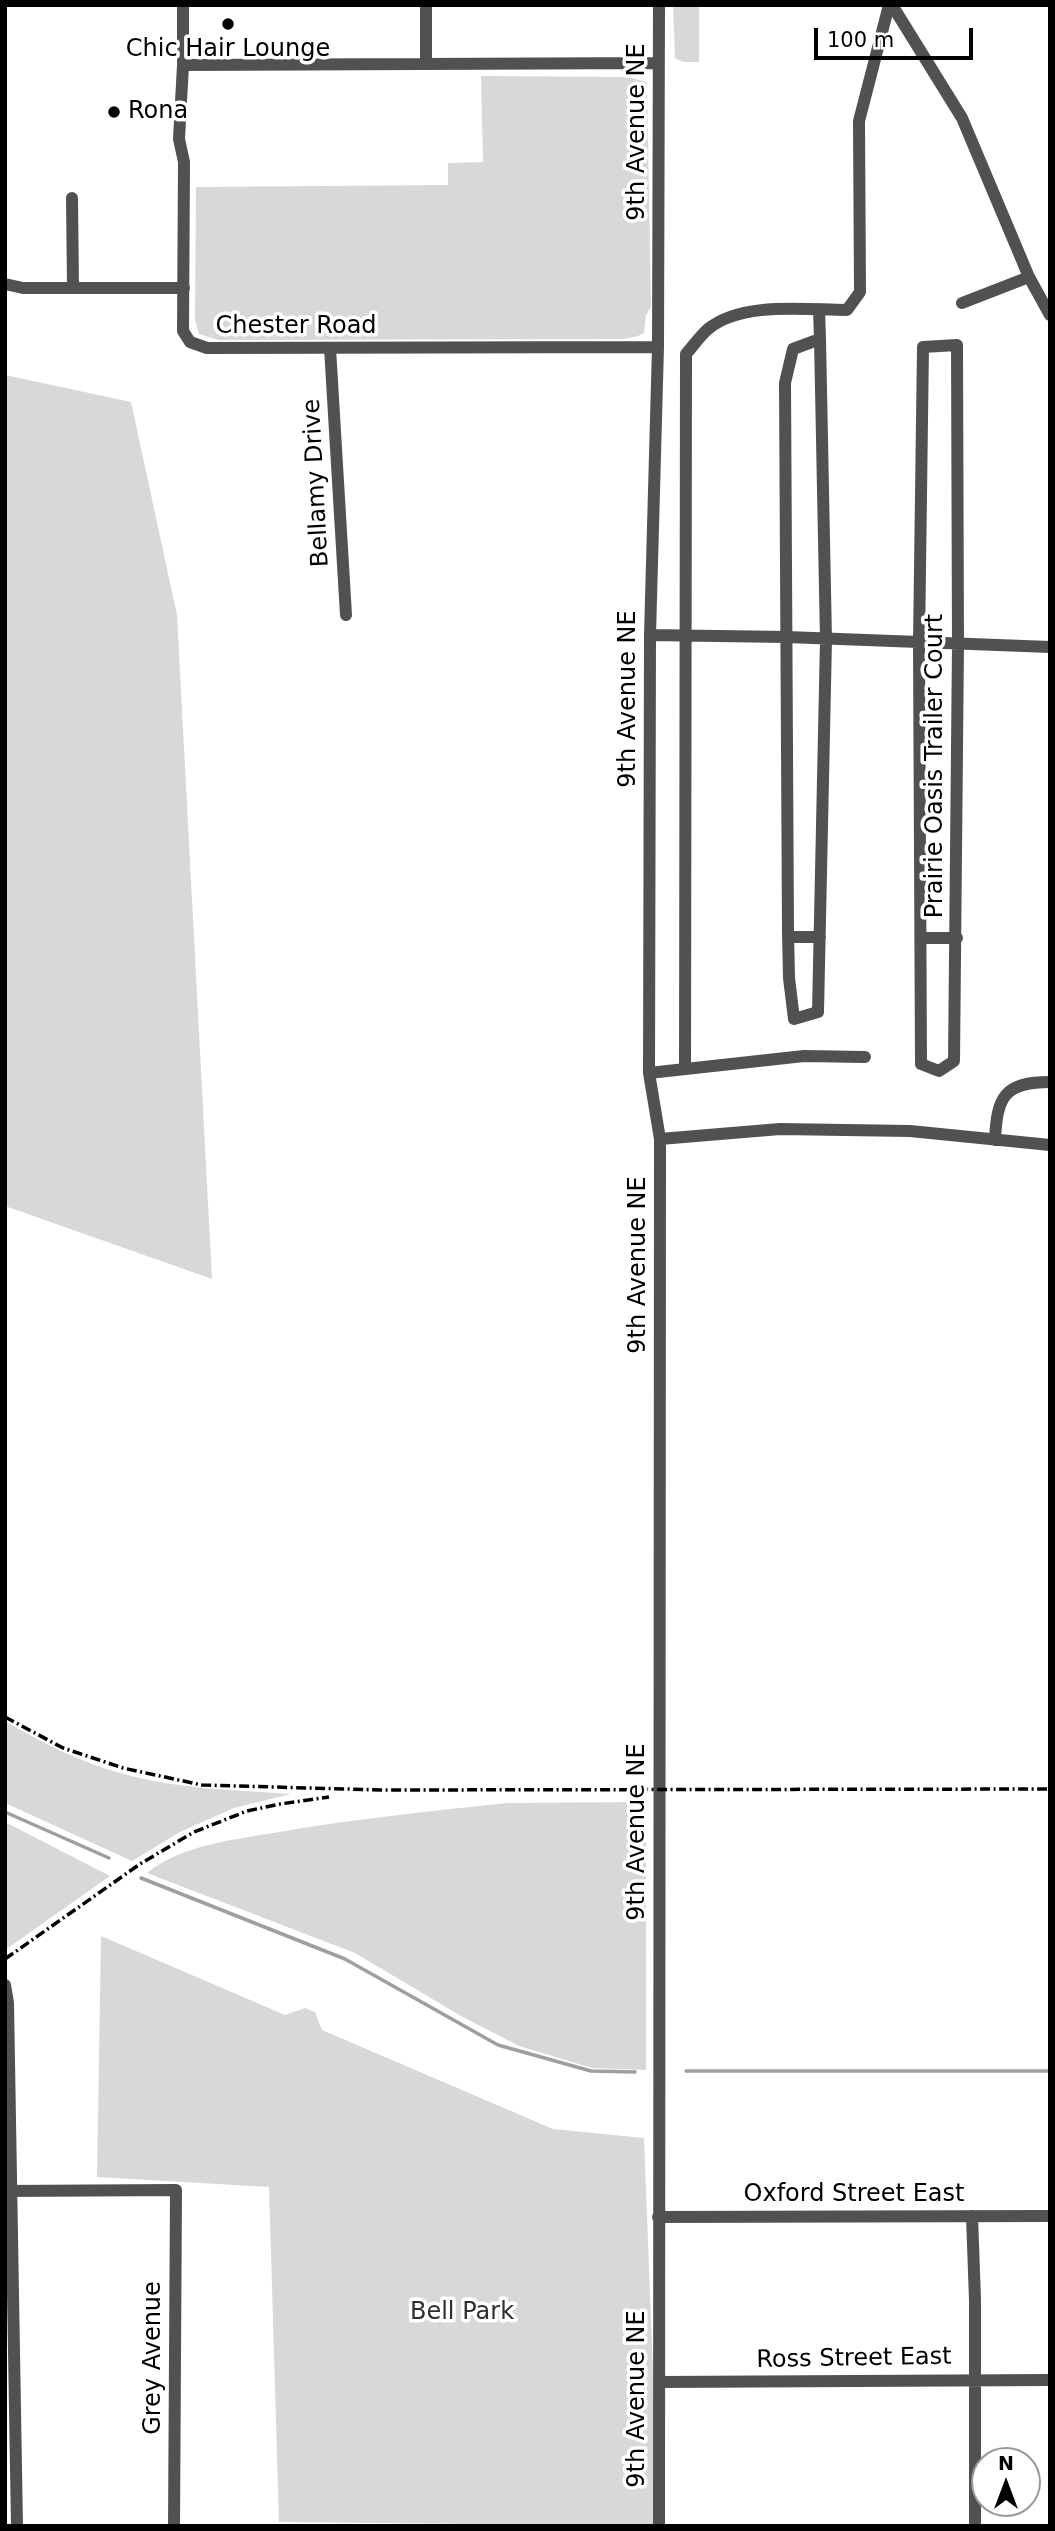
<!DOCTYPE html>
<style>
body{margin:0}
#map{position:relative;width:1055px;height:2531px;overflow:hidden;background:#fff;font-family:"DejaVu Sans",sans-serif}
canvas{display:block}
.frame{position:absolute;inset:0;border:7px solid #000;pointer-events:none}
.north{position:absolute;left:971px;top:2447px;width:70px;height:70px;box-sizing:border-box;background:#fff;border:2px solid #999;border-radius:50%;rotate:0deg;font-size:19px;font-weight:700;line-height:28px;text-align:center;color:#000}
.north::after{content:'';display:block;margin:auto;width:24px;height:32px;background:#000;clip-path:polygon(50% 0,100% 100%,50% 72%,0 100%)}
.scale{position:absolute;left:814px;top:28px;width:159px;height:32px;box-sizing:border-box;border:4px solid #000;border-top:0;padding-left:9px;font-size:21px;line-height:24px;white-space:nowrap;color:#000;-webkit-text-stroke:5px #fff;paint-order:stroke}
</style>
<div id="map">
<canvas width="1055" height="2531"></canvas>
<div class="frame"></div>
<div class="north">N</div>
<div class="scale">100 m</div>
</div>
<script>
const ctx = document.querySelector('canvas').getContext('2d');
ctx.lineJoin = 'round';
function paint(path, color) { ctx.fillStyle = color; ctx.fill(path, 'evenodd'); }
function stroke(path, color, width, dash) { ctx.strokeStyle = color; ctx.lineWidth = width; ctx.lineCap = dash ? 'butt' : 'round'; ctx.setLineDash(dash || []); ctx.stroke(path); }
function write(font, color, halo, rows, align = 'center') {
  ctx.font = font + ' "DejaVu Sans",sans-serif'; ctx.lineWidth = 7; ctx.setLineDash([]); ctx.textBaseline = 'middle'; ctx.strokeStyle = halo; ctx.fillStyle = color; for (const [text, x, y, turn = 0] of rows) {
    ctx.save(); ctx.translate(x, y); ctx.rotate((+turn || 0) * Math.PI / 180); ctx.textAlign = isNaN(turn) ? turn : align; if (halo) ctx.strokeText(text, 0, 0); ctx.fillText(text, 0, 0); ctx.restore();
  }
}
const green = new Path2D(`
 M 673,5 L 699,5 L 699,62 L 683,62 L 675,58 Z
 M 481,76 L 628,77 L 647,82 L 651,307 L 646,315 L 644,333 L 638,336 L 624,339 L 219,340 L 199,334 L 195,320 L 196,187 L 448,185 L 448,163 L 483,162 Z
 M 5,375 L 131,402 L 177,615 L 212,1279 L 5,1206 Z
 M 5,1721 C 42,1743 82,1763 124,1774 C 178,1789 235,1790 291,1794 L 234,1808 L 180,1832 L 132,1861 L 5,1803 Z
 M 508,1803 L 639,1802 L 644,1803 L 646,1807 L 646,2070 L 592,2068 L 519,2046 L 461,2016 L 355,1953 L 147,1873 C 183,1844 234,1840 279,1832 C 355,1819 431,1811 508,1803 Z
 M 5,1822 L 110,1876 L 5,1950 Z
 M 101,1936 L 285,2015 L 305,2008 L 315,2012 L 322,2030 L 553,2129 L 644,2138 L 659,2526 L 279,2522 L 269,2187 L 97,2177 Z`);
const stream = new Path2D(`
 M 5,1812 L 109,1858
 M 141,1878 L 345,1959 L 498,2045 L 591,2071 L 635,2072
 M 686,2071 L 1050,2071`);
const minor = new Path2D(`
 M 183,5 L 183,65 L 179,139 L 184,162 L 183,331 L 190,342 L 207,348 L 658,347
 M 659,5 L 658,347 L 650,635 L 649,1073 L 660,1139 L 659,2526
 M 892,5 L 962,118 L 1029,277 L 1050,315
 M 426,64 L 426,5
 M 183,65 L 659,63
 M 72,198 L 73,288
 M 5,284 L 23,288 L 184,288
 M 962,303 L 1029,277
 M 819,310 L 820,339 L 826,640 L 818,1012 L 794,1019 L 789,978 L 788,931 L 785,383 L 793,349 L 820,339
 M 957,345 L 958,644 L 954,1061 L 939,1071 L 921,1064 L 919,643 L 923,347 Z
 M 330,348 L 346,615
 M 650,635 L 787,637 L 1050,647
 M 788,937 L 820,937
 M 922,938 L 957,938
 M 685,1068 L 686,354 C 693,346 700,336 708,329 C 742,301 806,310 847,310 L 860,292 L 859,121 L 889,5
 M 649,1073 L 804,1056 L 865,1057
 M 660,1139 L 780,1129 L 910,1131 L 1050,1145
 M 995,1140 C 997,1097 1004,1082 1050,1082
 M 5,1985 L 8,2003 L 17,2526
 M 5,2191 L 176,2190 L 174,2526
 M 972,2216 L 975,2300 L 975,2526
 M 658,2217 L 1050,2216
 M 660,2382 L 1050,2380`);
const rail = new Path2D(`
 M 5,1717 L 63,1748 L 123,1768 L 202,1785 L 381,1790 L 1050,1789
 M 5,1959 L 140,1864 L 194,1832 L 247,1811 L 280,1804 L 329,1797`);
const markers = [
 [228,24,7,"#000"],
 [114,112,7,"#000"]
];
const poiNames = [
 ["Chic Hair Lounge",228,50],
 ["Rona",128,112,"left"]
];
const streetNames = [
 ["9th Avenue NE",638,132,-90],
 ["Chester Road",296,327],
 ["Bellamy Drive",317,483,-93],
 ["9th Avenue NE",629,699,-90],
 ["Prairie Oasis Trailer Court",936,766,-90],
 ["9th Avenue NE",639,1265,-90],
 ["9th Avenue NE",638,1832,-90],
 ["Oxford Street East",854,2195],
 ["Grey Avenue",154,2358,-90],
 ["Ross Street East",854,2359,-1],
 ["9th Avenue NE",638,2399,-90]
];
const parkNames = [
 ["Bell Park",462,2313]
];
paint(green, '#d8d8d8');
stroke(stream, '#9f9f9f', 3.5);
stroke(minor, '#515151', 12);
stroke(rail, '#000', 3.5, [10, 3.5, 2, 3.5]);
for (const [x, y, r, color] of markers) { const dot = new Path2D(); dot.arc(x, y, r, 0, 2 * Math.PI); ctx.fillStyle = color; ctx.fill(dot); stroke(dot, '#fff', 2.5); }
write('24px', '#000', '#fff', poiNames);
write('24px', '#000', '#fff', streetNames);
write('24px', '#2f2f2f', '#fff', parkNames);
</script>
